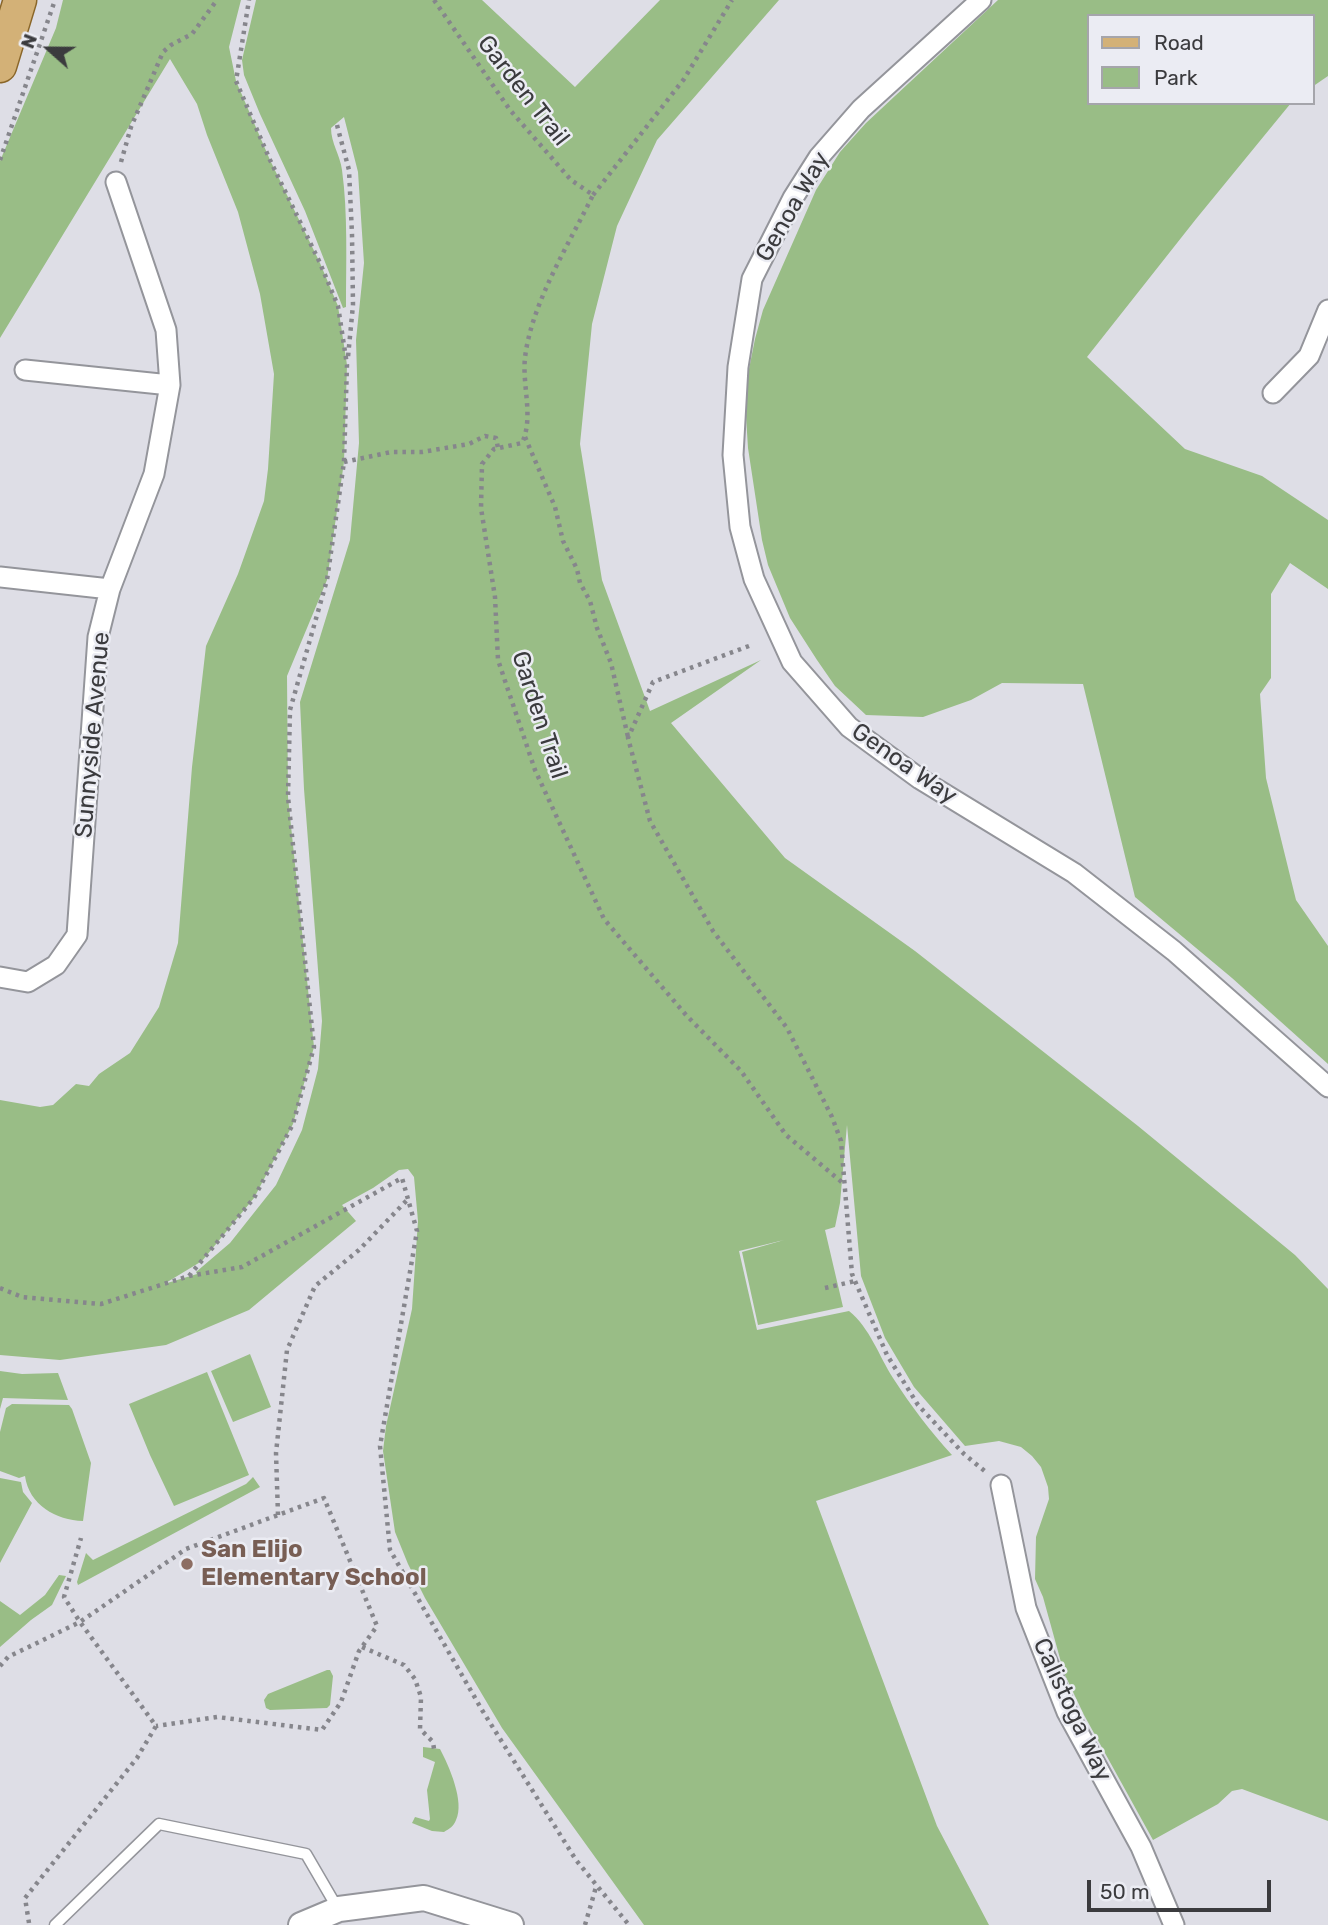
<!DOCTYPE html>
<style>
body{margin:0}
#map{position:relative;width:1328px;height:1925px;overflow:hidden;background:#dedee6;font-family:Rubik,sans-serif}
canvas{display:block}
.legend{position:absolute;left:1087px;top:14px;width:228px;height:91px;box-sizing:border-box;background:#ebecf3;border:2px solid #a5a5ab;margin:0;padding:9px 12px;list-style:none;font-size:21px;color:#3b3b3e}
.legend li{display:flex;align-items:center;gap:14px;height:35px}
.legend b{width:35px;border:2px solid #a5a5ab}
.north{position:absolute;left:14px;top:14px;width:70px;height:70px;-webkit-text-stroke:5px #ebecf3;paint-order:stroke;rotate:291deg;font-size:19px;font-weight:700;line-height:28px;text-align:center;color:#3b3b3e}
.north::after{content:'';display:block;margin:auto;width:24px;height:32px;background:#3b3b3e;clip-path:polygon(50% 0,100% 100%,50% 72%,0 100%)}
.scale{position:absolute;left:1087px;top:1880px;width:184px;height:32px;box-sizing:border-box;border:4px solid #3b3b3e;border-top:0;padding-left:9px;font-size:21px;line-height:24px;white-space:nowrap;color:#3b3b3e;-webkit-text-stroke:5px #ebecf3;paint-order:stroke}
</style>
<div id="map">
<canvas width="1328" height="1925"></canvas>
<ul class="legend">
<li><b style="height:9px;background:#d3b177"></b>Road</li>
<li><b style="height:19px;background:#99bd86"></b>Park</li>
</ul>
<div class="north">N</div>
<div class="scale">50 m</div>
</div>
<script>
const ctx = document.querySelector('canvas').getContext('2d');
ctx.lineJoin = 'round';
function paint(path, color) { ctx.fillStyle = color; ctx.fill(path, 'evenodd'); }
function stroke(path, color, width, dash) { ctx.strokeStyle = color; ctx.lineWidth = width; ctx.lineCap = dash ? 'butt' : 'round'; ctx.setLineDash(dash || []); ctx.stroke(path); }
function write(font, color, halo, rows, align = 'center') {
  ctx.font = font + ' Rubik,sans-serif'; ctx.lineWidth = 5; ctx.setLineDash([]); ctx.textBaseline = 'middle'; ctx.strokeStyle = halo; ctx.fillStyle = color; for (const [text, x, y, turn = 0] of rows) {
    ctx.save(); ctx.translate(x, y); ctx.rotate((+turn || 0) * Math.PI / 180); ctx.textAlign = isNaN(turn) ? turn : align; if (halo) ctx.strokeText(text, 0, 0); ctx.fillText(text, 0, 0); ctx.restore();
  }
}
const green = new Path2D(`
 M 63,0 L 241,0 L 229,47 L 236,81 L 270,160 L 320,263 L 338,306 L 347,365 L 344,462 L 327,580 L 287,676 L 288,797 L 314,1047 L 293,1124 L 254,1198 L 202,1261 L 164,1284 L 197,1274 L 196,1272 L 230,1243 L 276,1185 L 302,1130 L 318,1069 L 322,1021 L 304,789 L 300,702 L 350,540 L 359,443 L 356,340 L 364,263 L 358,172 L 344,117 L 331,128 C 331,143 340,155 342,170 C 348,213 346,263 346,307 L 343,308 L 305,211 L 260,114 L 244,75 L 242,60 L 256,0 L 482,0 L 575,87 L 660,0 L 779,0 L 657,140 L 617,226 L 592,324 L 580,444 L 602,580 L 650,711 L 761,660 L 671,723 L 785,858 L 915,951 L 1138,1126 L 1295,1255 L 1328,1289 L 1328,1821 L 1242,1789 L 1232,1791 L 1218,1804 L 1153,1840 L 1084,1715 L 1064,1673 L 1043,1597 L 1035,1579 L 1036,1537 L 1049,1499 L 1048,1487 L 1041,1467 L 1032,1456 L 1021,1447 L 999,1441 L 965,1446 L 914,1387 L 885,1338 L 861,1276 L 847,1125 L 840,1203 L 835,1227 L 825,1230 L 843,1307 L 758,1325 L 742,1252 L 784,1240 L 739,1251 L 757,1330 L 849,1311 C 870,1328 879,1356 893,1378 C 911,1406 930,1431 952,1455 L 816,1501 L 937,1826 L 989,1925 L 644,1925 L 502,1728 L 425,1598 L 408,1564 L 395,1532 L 383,1451 L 386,1426 L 412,1309 L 418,1221 L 414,1177 L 408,1169 L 399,1170 L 373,1188 L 342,1205 L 356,1221 L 249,1310 L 166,1345 L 60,1360 L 0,1355 L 0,1100 L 40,1107 L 53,1105 L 76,1084 L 89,1086 L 99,1074 L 130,1053 L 159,1007 L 178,943 L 192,767 L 206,646 L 238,574 L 264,501 L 268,469 L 274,374 L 260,294 L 238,212 L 207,135 L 197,104 L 170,59 L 0,338 L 0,161 L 56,28 Z
 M 998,0 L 1328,0 L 1328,76 L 1312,87 L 1312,16 L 1088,16 L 1088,103 L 1291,103 L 1196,219 L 1087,357 L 1185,449 L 1262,476 L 1328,520 L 1328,589 L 1290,563 L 1271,594 L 1271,678 L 1260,694 L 1266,778 L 1296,900 L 1328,946 L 1328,1064 L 1232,978 L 1135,897 L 1083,684 L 1002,683 L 971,700 L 923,717 L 866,715 L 835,686 L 817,660 L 790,618 L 768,565 L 762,540 L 748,448 L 746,416 L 748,374 L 755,339 L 763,310 L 816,190 L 840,152 L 866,123 Z
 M 250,1354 L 271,1407 L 233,1422 L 211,1371 Z
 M 0,1371 L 22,1374 L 58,1373 L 68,1400 L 3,1398 L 0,1409 Z
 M 207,1372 L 249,1475 L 174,1506 L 150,1455 L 129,1404 Z
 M 12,1404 L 69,1405 L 72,1409 L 91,1463 L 83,1521 C 56,1520 29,1505 25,1476 L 19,1478 L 0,1471 L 0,1432 L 6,1408 Z
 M 253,1477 L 260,1487 L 78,1585 L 77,1582 L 86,1553 L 93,1560 L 246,1484 Z
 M 0,1478 L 21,1482 L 23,1492 L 32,1503 L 0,1563 Z
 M 59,1575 L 66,1576 L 52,1605 L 31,1620 L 0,1647 L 0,1601 L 20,1615 L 45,1595 Z
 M 327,1670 L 330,1670 L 333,1676 L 330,1705 L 327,1708 L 270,1710 L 266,1708 L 264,1700 L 268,1694 Z
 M 423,1747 L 440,1749 C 449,1766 465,1802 456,1820 C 454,1826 449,1829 444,1832 L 432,1831 L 412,1823 L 415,1817 L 429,1821 L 430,1819 L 427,1790 L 435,1762 L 423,1757 Z`);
const path = new Path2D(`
 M 434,0 L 510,110 L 571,180 L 593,195 C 569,244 531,304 525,358 C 522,386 534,417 522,443 L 494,449 L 482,464 L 481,508 L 495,597 L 498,660 L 535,770 L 604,919 L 686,1015 L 741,1071 L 786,1135 L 844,1184
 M 337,125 L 349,170 L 352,234 L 353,305 L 348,357
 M 0,160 L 55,0
 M 121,162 L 131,127 L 163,52 L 171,45 L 192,34 L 217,0
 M 593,195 L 684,79 L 732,0
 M 525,437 L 555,507 L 563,541 L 577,569 L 580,583 L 590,601 L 597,628 L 611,663 L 628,737
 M 344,462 L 391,452 L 422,452 L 469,444 L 485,436 L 496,438 L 498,448
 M 749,646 L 653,682 L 628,738 L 650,821 L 713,931 L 787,1028 L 832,1117 L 841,1141 L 852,1274 L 887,1355 L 918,1405 L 964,1454 L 987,1473
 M 189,1276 L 254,1198 L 293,1124 L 314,1047 L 288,797 L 290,710 L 327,580 L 344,462 L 347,365 L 338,306 L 320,263 L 270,160 L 236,81 L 249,0
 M 0,1288 L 22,1297 L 101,1304 L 189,1276 L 242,1267 L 402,1178 L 417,1231 L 380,1446 L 390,1550 L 482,1710 L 576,1860 L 629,1925
 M 825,1288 L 855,1281
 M 278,1515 L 276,1453 L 287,1350 L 315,1286 L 359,1250 L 408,1199
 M 362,1647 L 404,1665 L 415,1679 L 421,1697 L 420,1729 L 433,1742 L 434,1749
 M 0,1666 L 8,1657 L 80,1622 L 186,1549 L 324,1498 L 377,1626 L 359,1651 L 341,1702 L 322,1730 L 217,1717 L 156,1726
 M 29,1923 L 25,1898 L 137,1758 L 156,1726 L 80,1622 L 64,1597 L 81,1538
 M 585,1925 L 596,1887`);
const service = new Path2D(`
 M 55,1925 L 159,1824 L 306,1854 L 338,1909`);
const minor = new Path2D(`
 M 981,0 L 861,109 L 819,157 L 793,198 L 752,279 L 738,367 L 733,455 L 740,527 L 754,579 L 792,662 L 849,727 L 920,779 L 1074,873 L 1174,951 L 1328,1087
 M 25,370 L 170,385
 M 1273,393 L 1309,356 L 1328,310
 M 0,577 L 110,589
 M 0,977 L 28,982 L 56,965 L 77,935 L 98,637 L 110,589 L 154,474 L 170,385 L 166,330 L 116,182
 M 1001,1485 L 1026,1608 L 1067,1712 L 1141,1847 L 1174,1925`);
const tertiary = new Path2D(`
 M 301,1925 L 339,1909 L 424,1898 L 511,1925`);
const primary = new Path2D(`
 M 0,66 L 20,0`);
const markers = [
 [187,1564,7,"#8d6e63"]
];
const streetNames = [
 ["Garden Trail",523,91,52],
 ["Genoa Way",793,207,-60],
 ["Garden Trail",539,715,72],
 ["Sunnyside Avenue",93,735,-85],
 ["Genoa Way",904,764,35],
 ["Calistoga Way",1072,1710,65]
];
const educationNames = [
 ["San Elijo",201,1550],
 ["Elementary School",201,1578]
];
paint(green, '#99bd86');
stroke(service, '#94959b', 13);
stroke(minor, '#94959b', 23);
stroke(tertiary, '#94959b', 28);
stroke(primary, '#8a6629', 35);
stroke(path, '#86868c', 4.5, [3.5, 5]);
stroke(service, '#fff', 10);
stroke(minor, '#fff', 19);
stroke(tertiary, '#fff', 24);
stroke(primary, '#d3b177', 32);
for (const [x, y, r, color] of markers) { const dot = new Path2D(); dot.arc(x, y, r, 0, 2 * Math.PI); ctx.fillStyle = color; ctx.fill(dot); stroke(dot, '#ebecf3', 2.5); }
write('24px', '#3b3b3e', '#ebecf3', streetNames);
write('bold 24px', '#785e54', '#ebecf3', educationNames, 'left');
</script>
